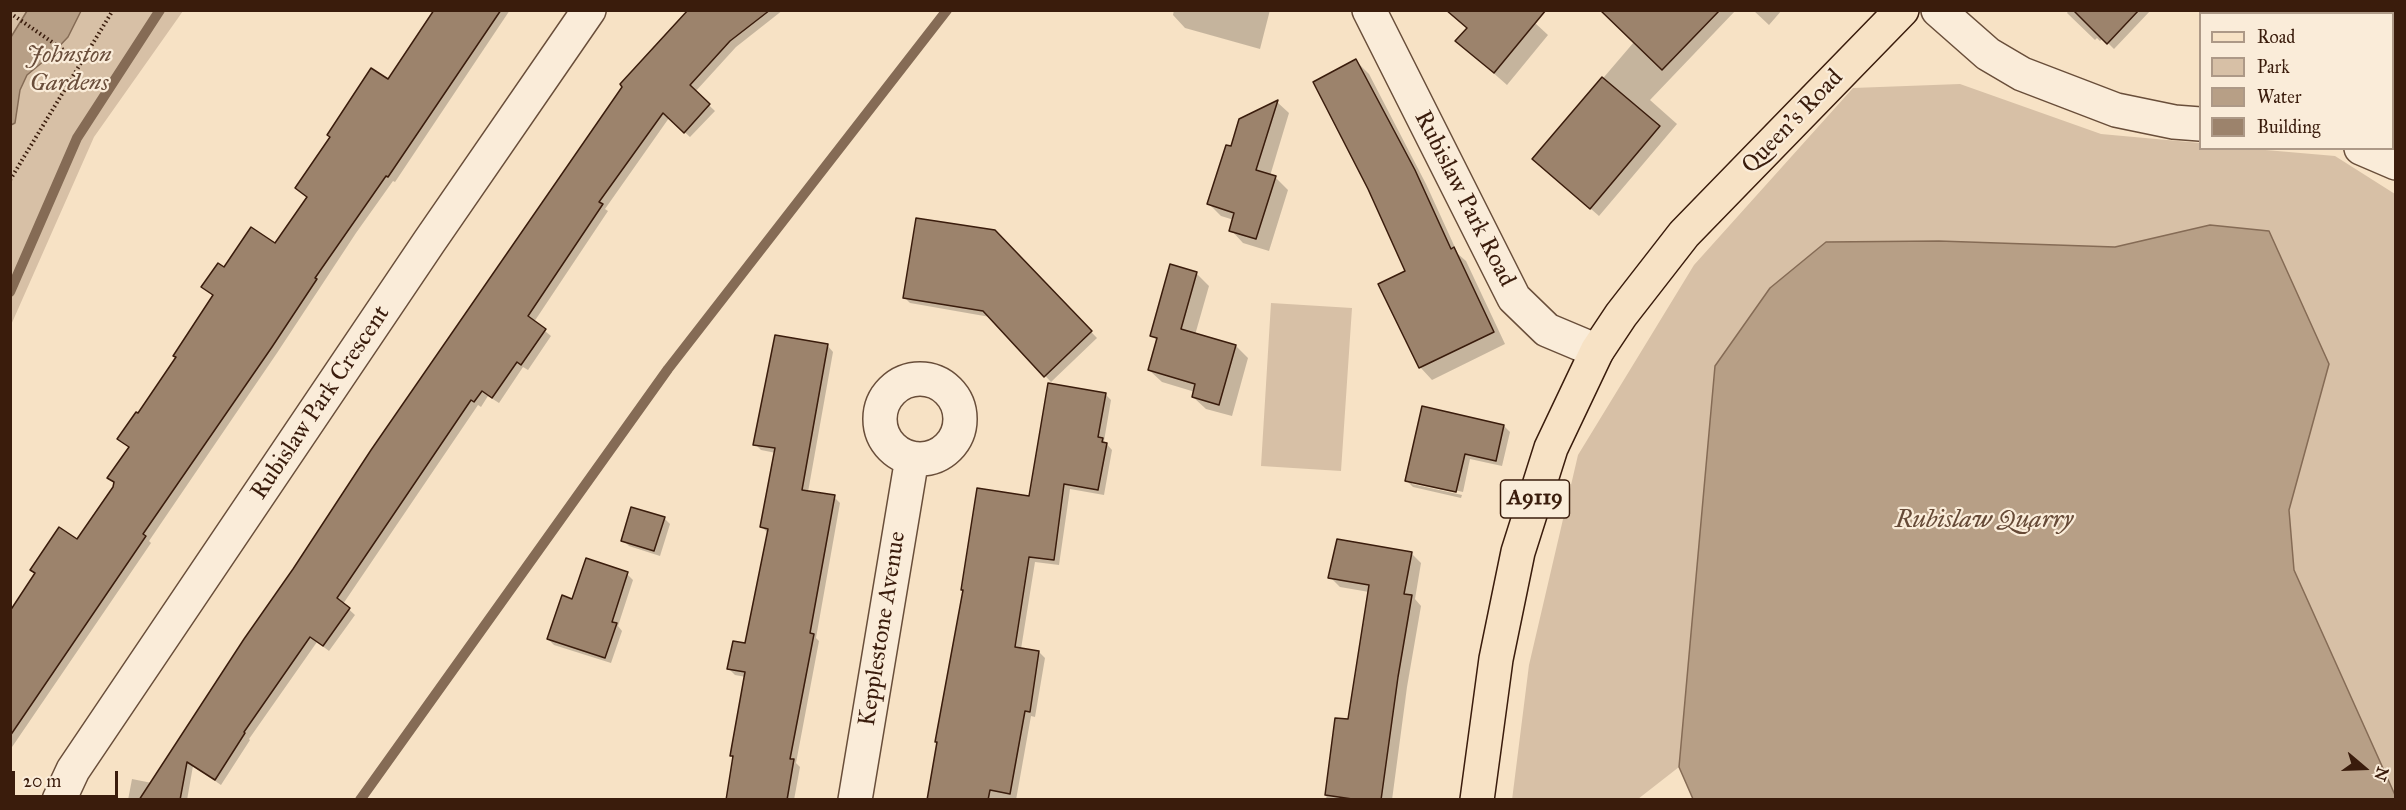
<!DOCTYPE html>
<style>
body{margin:0}
#map{position:relative;width:2406px;height:810px;overflow:hidden;background:#f7e2c5;font-family:"IM FELL Great Primer",serif}
canvas{display:block}
.frame{position:absolute;inset:0;border:12px solid #3a1c0c;pointer-events:none}
.legend{position:absolute;left:2199px;top:12px;width:195px;height:138px;box-sizing:border-box;background:#faecd9;border:2px solid #ad9987;margin:0;padding:8px 10px;list-style:none;font-size:18px;color:#3a1c0c}
.legend li{display:flex;align-items:center;gap:12px;height:30px}
.legend b{width:30px;border:2px solid #ad9987}
.north{position:absolute;left:2334px;top:738px;width:60px;height:60px;-webkit-text-stroke:4px #faecd9;paint-order:stroke;rotate:109deg;font-size:16px;font-weight:700;line-height:24px;text-align:center;color:#3a1c0c}
.north::after{content:'';display:block;margin:auto;width:21px;height:27px;background:#3a1c0c;clip-path:polygon(50% 0,100% 100%,50% 72%,0 100%)}
.scale{position:absolute;left:12px;top:771px;width:106px;height:27px;box-sizing:border-box;border:3px solid #3a1c0c;border-top:0;padding-left:8px;font-size:18px;line-height:21px;white-space:nowrap;color:#3a1c0c;-webkit-text-stroke:4px #faecd9;paint-order:stroke}
</style>
<div id="map">
<canvas width="2406" height="810"></canvas>
<div class="frame"></div>
<ul class="legend">
<li><b style="height:8px;background:#f7e2c5"></b>Road</li>
<li><b style="height:16px;background:#d7c0a6"></b>Park</li>
<li><b style="height:16px;background:#b79f86"></b>Water</li>
<li><b style="height:16px;background:#9c836c"></b>Building</li>
</ul>
<div class="north">N</div>
<div class="scale">20 m</div>
</div>
<script>
const ctx = document.querySelector('canvas').getContext('2d');
ctx.lineJoin = 'round';
function paint(path, color) { ctx.fillStyle = color; ctx.fill(path, 'evenodd'); }
function stroke(path, color, width, dash) { ctx.strokeStyle = color; ctx.lineWidth = width; ctx.lineCap = dash ? 'butt' : 'round'; ctx.setLineDash(dash || []); ctx.stroke(path); }
function write(font, color, halo, rows, align = 'center') {
  ctx.font = font + ' "IM FELL Great Primer",serif'; ctx.lineWidth = 4.5; ctx.setLineDash([]); ctx.textBaseline = 'middle'; ctx.strokeStyle = halo; ctx.fillStyle = color; for (const [text, x, y, turn = 0] of rows) {
    ctx.save(); ctx.translate(x, y); ctx.rotate((+turn || 0) * Math.PI / 180); ctx.textAlign = isNaN(turn) ? turn : align; if (halo) ctx.strokeText(text, 0, 0); ctx.fillText(text, 0, 0); ctx.restore();
  }
}
const green = new Path2D(`
 M 10,11 L 183,11 L 94,137 L 11,325 Z
 M 1960,84 L 2101,134 L 2200,143 L 2200,148 L 2254,149 L 2335,156 L 2395,194 L 2395,795 L 2294,570 L 2289,510 L 2328,364 L 2210,225 L 2115,247 L 1939,241 L 1826,242 L 1770,288 L 1715,366 L 1679,767 L 1638,799 L 1512,800 L 1529,665 L 1578,455 L 1694,265 L 1853,88 Z
 M 1271,303 L 1352,308 L 1341,471 L 1261,466 Z`);
const water = new Path2D(`
 M 27,11 L 81,11 L 68,37 L 50,56 L 27,75 L 20,90 L 15,123 L 11,125 L 11,37 Z
 M 2210,225 L 2269,231 L 2329,364 L 2289,510 L 2294,570 L 2395,795 L 2395,799 L 1693,799 L 1679,767 L 1715,366 L 1770,288 L 1826,242 L 1939,241 L 2115,247 Z`);
const shadow = new Path2D(`
 M 436,10 L 510,10 L 395,182 L 393,181 L 356,233 L 277,353 L 149,541 L 151,543 L 10,750 L 10,614 L 77,541 L 114,488 L 115,484 L 109,478 L 130,448 L 119,439 L 139,415 L 177,358 L 214,297 L 203,287 L 224,269 L 275,245 Z
 M 690,10 L 783,10 L 736,47 L 695,92 L 715,111 L 690,137 L 669,118 L 605,209 L 608,211 L 534,322 L 551,336 L 528,370 L 523,367 L 499,403 L 488,396 L 481,407 L 478,405 L 343,604 L 355,615 L 329,651 L 317,642 L 249,739 L 250,740 L 221,785 L 193,766 L 187,800 L 128,800 L 132,779 L 152,783 Z
 M 1174,10 L 1270,10 L 1260,49 L 1185,28 L 1173,15 Z
 M 1446,10 L 1521,10 L 1548,35 L 1507,85 L 1457,41 L 1468,29 Z
 M 1602,10 L 1736,10 L 1650,100 L 1677,124 L 1599,216 L 1534,159 L 1634,42 Z
 M 1753,10 L 1782,10 L 1769,25 Z
 M 2069,10 L 2151,10 L 2114,49 L 2103,38 L 2100,41 L 2097,38 L 2095,40 L 2067,13 Z
 M 1356,61 L 1369,74 L 1426,184 L 1458,254 L 1466,261 L 1505,344 L 1432,380 L 1420,367 L 1407,272 Z
 M 1277,102 L 1289,113 L 1270,176 L 1276,178 L 1288,190 L 1269,251 L 1243,243 L 1231,230 L 1234,220 L 1221,216 L 1209,204 L 1232,148 Z
 M 995,232 L 1097,338 L 1051,382 L 990,317 L 910,303 L 904,297 Z
 M 1196,273 L 1209,286 L 1195,335 L 1236,346 L 1248,358 L 1232,416 L 1206,409 L 1193,397 L 1195,392 L 1162,382 L 1149,370 L 1158,341 L 1152,336 Z
 M 827,345 L 833,352 L 808,492 L 834,497 L 840,503 L 816,638 L 819,641 L 796,763 L 800,767 L 794,800 L 728,800 L 734,758 L 731,755 L 746,677 L 735,675 L 729,669 L 746,645 L 768,533 L 762,527 L 776,453 L 761,450 L 755,444 Z
 M 1105,394 L 1111,400 L 1104,441 L 1112,450 L 1104,495 L 1070,489 L 1059,565 L 1035,562 L 1021,649 L 1039,652 L 1045,658 L 1035,717 L 1031,716 L 1016,800 L 929,800 L 1030,497 Z
 M 1423,408 L 1504,426 L 1510,432 L 1502,466 L 1470,459 L 1463,492 L 1412,481 L 1412,484 L 1462,495 L 1461,498 L 1413,487 L 1407,481 Z
 M 664,518 L 670,524 L 660,556 L 629,546 L 623,540 Z
 M 1411,553 L 1421,563 L 1415,599 L 1421,606 L 1407,687 L 1392,800 L 1326,800 L 1336,719 L 1349,721 L 1369,592 L 1340,587 L 1330,577 Z
 M 587,560 L 627,574 L 633,580 L 618,626 L 622,631 L 611,663 L 554,645 L 548,639 L 573,600 Z`);
const stream = new Path2D(`
 M 10,292 L 77,138 L 160,10
 M 360,800 L 668,369 L 947,10`);
const building = new Path2D(`
 M 434,10 L 501,10 L 388,177 L 386,176 L 315,278 L 317,279 L 272,347 L 143,534 L 146,536 L 10,736 L 10,611 L 35,573 L 30,570 L 59,527 L 77,539 L 113,487 L 114,482 L 107,478 L 129,447 L 117,439 L 136,412 L 138,413 L 176,357 L 173,356 L 213,295 L 201,287 L 218,263 L 224,267 L 251,227 L 275,243 L 307,197 L 295,188 L 330,137 L 327,135 L 371,68 L 388,79 Z
 M 688,10 L 770,10 L 730,41 L 690,85 L 710,104 L 684,133 L 663,113 L 599,202 L 603,204 L 528,316 L 546,329 L 521,365 L 517,362 L 492,398 L 482,391 L 474,402 L 471,400 L 337,598 L 350,608 L 323,646 L 310,637 L 244,732 L 245,733 L 215,780 L 187,762 L 180,800 L 139,800 L 244,639 L 293,569 L 371,450 L 622,87 L 620,84 Z
 M 1446,10 L 1546,10 L 1494,73 L 1455,41 L 1467,28 Z
 M 1600,10 L 1720,10 L 1662,70 Z
 M 2073,10 L 2139,10 L 2107,44 Z
 M 1356,59 L 1415,170 L 1451,249 L 1454,247 L 1494,332 L 1419,368 L 1378,284 L 1405,271 L 1368,189 L 1313,82 Z
 M 1602,77 L 1660,126 L 1590,209 L 1532,159 Z
 M 1278,100 L 1256,170 L 1276,176 L 1256,239 L 1229,231 L 1234,213 L 1207,204 L 1226,145 L 1231,146 L 1239,119 Z
 M 916,218 L 995,230 L 1092,331 L 1044,377 L 983,311 L 903,298 Z
 M 1170,264 L 1197,272 L 1181,329 L 1236,345 L 1219,405 L 1192,397 L 1195,384 L 1148,370 L 1157,338 L 1150,336 Z
 M 775,335 L 828,344 L 802,490 L 835,495 L 810,633 L 814,634 L 790,759 L 794,759 L 787,800 L 726,800 L 733,756 L 730,756 L 745,672 L 727,669 L 733,641 L 745,643 L 768,529 L 760,527 L 775,448 L 753,445 Z
 M 1048,383 L 1106,393 L 1098,437 L 1103,438 L 1102,442 L 1107,443 L 1098,490 L 1064,484 L 1054,560 L 1029,557 L 1015,647 L 1039,651 L 1030,712 L 1025,711 L 1010,794 L 990,790 L 988,800 L 927,800 L 937,742 L 935,742 L 963,590 L 961,590 L 977,488 L 1029,496 Z
 M 1422,406 L 1504,425 L 1496,461 L 1465,454 L 1456,492 L 1405,481 Z
 M 631,507 L 665,517 L 654,551 L 621,541 Z
 M 1337,539 L 1412,552 L 1404,594 L 1412,595 L 1398,677 L 1381,800 L 1359,800 L 1325,795 L 1335,718 L 1348,719 L 1369,585 L 1328,578 Z
 M 586,558 L 628,572 L 612,622 L 617,623 L 605,658 L 547,639 L 562,595 L 572,599 Z`);
const path = new Path2D(`
 M 10,13 L 81,62
 M 10,180 L 113,10`);
const service = new Path2D(`
 M 2332,14 L 2335,10
 M 2392,108 L 2396,108`);
const minor = new Path2D(`
 M 1369,10 L 1514,298 L 1547,330 L 1597,351
 M 1938,10 L 1988,54 L 2022,74 L 2116,110 L 2174,122 L 2200,124
 M 2361,148 L 2396,163
 M880 419a40 40 0 1 1 80 0a40 40 0 1 1-80 0Z
 M 59,800 L 73,770 L 429,242 L 589,10
 M 855,800 L 912,458`);
const primary = new Path2D(`
 M 1477,800 L 1496,659 L 1518,552 L 1551,448 L 1597,351 L 1621,315 L 1684,234 L 1902,10`);
const shields = [
 [1535,499,69]
];
const shieldNames = [
 ["A9119",1535,499]
];
const parkNames = [
 ["Johnston",69,56],
 ["Gardens",69,84]
];
const streetNames = [
 ["Queen's Road",1793,122,-46],
 ["Rubislaw Park Road",1464,199,63],
 ["Rubislaw Park Crescent",321,403,-56],
 ["Kepplestone Avenue",883,629,-81]
];
const waterNames = [
 ["Rubislaw Quarry",1984,521]
];
paint(green, '#d7c0a6');
paint(water, '#b79f86');
stroke(water, '#856b55', 1.5);
paint(shadow, '#0003');
stroke(stream, '#856b55', 10);
paint(building, '#9c836c');
stroke(building, '#3a1c0c', 1.5);
stroke(service, '#694e3a', 21);
stroke(minor, '#694e3a', 36);
stroke(primary, '#3a1c0c', 36);
stroke(path, '#3a1c0c', 4, [1.5, 3]);
stroke(service, '#faecd9', 18);
stroke(minor, '#faecd9', 33);
stroke(primary, '#f7e2c5', 33);
for (const [x, y, w] of shields) { const box = new Path2D(); box.roundRect(x - w / 2, y - 19, w, 38, 4.5); ctx.fillStyle = '#faecd9'; ctx.fill(box); stroke(box, '#3a1c0c', 1.5); }
write('bold 22px', '#3a1c0c', null, shieldNames);
write('italic 24px', '#694d3a', '#faecd9', parkNames);
write('24px', '#3a1c0c', '#faecd9', streetNames);
write('italic 26px', '#664a37', '#faecd9', waterNames);
</script>
